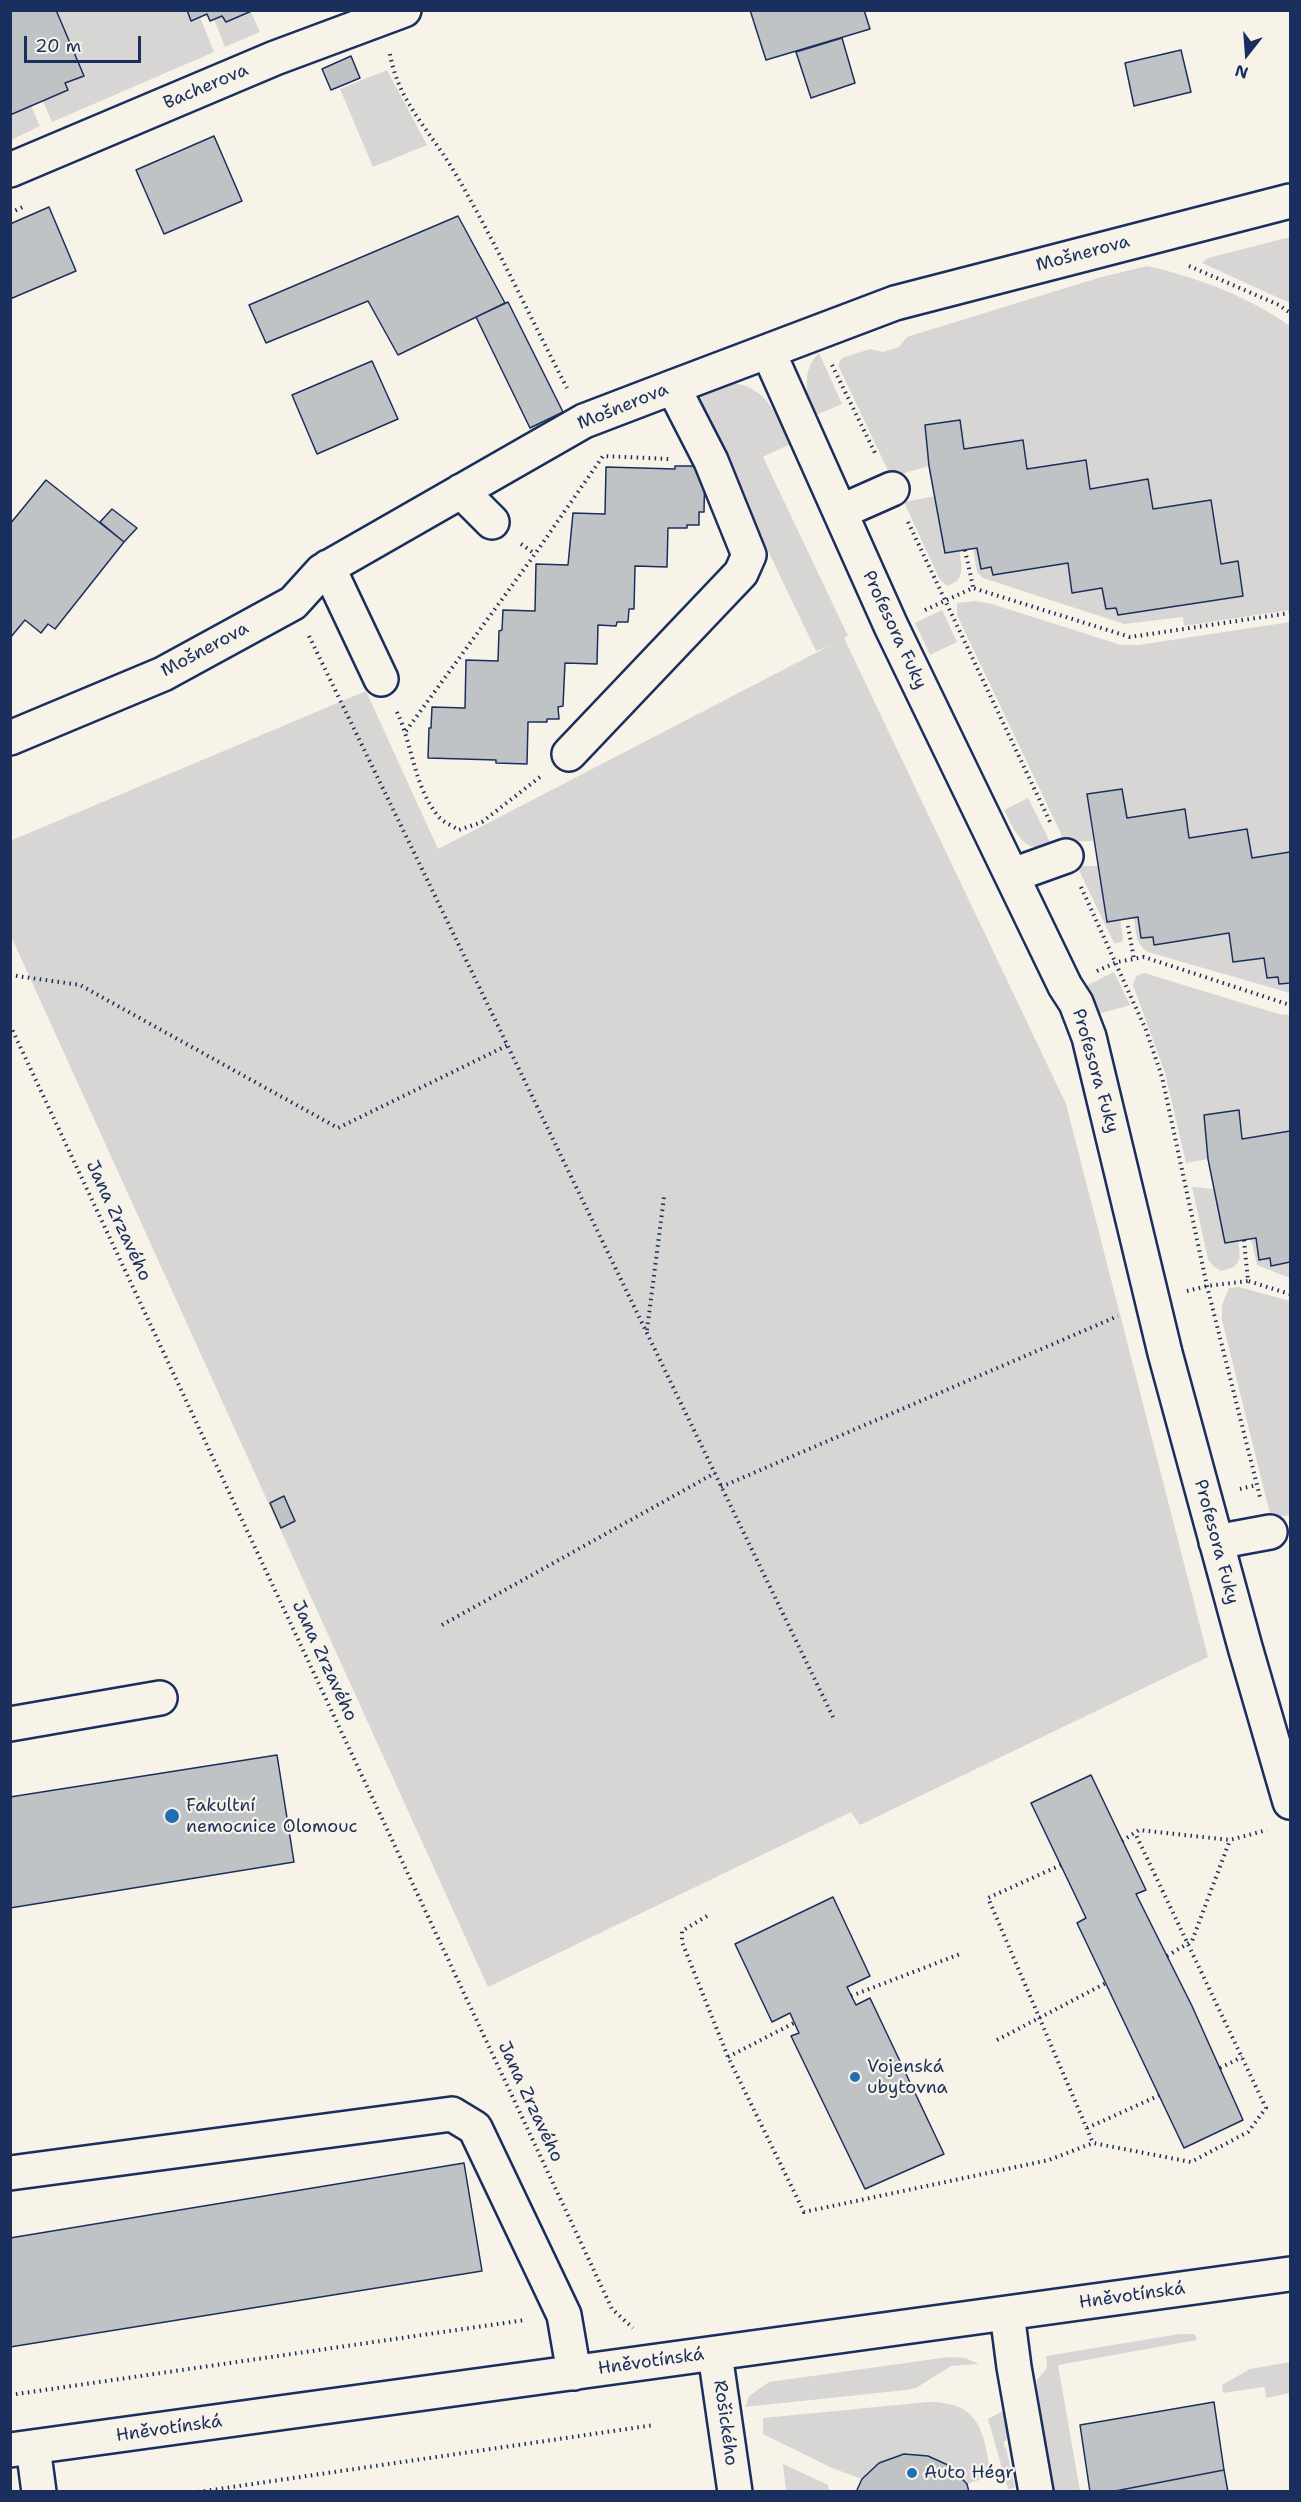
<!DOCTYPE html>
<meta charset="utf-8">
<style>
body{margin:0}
#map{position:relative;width:1301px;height:2502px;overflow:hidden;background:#f7f3e8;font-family:"Shantell Sans",sans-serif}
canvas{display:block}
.frame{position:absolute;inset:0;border:12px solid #1b2f5e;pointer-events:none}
.north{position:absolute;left:1217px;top:24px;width:60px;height:60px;-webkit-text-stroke:4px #f7f3e8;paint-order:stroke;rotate:197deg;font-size:16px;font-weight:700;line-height:24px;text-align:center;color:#1b2f5e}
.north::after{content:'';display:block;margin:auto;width:21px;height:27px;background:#1b2f5e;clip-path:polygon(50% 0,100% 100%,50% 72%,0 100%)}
.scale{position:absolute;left:24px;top:36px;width:117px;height:27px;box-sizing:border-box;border:3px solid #1b2f5e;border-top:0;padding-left:8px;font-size:18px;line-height:21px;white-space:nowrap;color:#1b2f5e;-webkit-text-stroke:4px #f7f3e8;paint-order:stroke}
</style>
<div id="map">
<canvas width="1301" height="2502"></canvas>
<div class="frame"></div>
<div class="north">N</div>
<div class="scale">20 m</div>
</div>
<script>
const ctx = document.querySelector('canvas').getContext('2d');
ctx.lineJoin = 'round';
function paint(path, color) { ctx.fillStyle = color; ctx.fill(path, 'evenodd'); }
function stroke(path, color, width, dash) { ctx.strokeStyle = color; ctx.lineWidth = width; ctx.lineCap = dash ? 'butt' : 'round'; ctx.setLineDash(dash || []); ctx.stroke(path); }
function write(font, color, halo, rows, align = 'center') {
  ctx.font = font + ' "Shantell Sans",sans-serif'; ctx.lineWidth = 4.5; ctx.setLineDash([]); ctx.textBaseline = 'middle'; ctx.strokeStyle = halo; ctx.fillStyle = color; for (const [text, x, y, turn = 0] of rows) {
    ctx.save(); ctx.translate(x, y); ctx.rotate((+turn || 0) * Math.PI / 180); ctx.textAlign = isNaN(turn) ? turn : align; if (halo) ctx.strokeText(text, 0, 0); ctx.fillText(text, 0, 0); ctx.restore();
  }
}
const green = new Path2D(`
 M 56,11 L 187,11 L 191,20 L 200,17 L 214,52 L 52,122 L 43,101 L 68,90 L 65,83 L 83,76 Z
 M 251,12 L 260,32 L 225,47 L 214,19 L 222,16 L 226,22 Z
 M 387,70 L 427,145 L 373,167 L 340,89 Z
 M 31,106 L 40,126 L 11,140 L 10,115 Z
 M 1290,237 L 1290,303 L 1202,263 L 1208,258 Z
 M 1147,266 C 1197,277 1249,297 1290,326 L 1290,610 L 1184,626 L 1183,617 L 1124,624 L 983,578 L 977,572 L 973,549 L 977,548 L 981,569 L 991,567 L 993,575 L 1068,563 L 1072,592 L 1102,588 L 1106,609 L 1116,608 L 1118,615 L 1243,596 L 1238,562 L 1221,564 L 1210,500 L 1153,509 L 1148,479 L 1090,489 L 1086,460 L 1027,469 L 1022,440 L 964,449 L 959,420 L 925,425 L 929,466 L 891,477 L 838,365 L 842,358 L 870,349 L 883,352 L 899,347 L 907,337 L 1098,278 Z
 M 819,353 L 842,404 L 816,415 C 805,395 801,371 819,353 Z
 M 733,383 C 768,388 776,415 790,444 L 763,457 L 848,636 L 844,638 L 1066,1104 L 1208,1657 L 860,1825 L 851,1812 L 488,1987 L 11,936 L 10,841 L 366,691 L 438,849 L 829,646 L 816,651 L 693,394 L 721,384 Z
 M 936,496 L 946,553 L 959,551 C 962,566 966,579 948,586 L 940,580 L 904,502 Z
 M 975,601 L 992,604 L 1121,645 L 1139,645 L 1290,622 L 1290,852 L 1252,858 L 1247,829 L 1189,838 L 1184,809 L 1127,818 L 1122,789 L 1087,794 L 1093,841 L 1065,842 L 957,615 L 957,603 Z
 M 942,610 L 957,642 L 930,655 L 915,623 Z
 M 1028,798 L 1051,844 C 1024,857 1014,829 1004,810 Z
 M 1077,866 L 1099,866 L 1107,922 L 1120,920 L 1123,938 L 1122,942 L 1114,943 Z
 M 1138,917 L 1153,937 L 1154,945 L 1229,933 L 1233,962 L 1264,958 L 1267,978 L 1278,977 L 1279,984 L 1290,983 L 1290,993 L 1148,952 C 1135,944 1136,931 1134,918 Z
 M 1114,972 L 1130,1005 L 1098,1014 L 1086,986 Z
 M 1144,973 L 1279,1014 L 1290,1015 L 1290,1131 L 1242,1139 L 1239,1110 L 1204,1116 L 1208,1159 L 1186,1163 L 1165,1073 L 1133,985 L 1136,976 Z
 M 1192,1187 L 1214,1189 L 1226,1243 L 1238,1241 C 1241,1260 1242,1266 1221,1271 L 1213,1266 L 1208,1259 Z
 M 1256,1238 L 1259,1260 L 1270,1258 L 1271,1266 L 1290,1262 L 1290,1278 L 1257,1265 L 1251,1239 Z
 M 1239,1287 L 1290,1301 L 1290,1515 L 1271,1518 L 1222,1320 L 1222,1305 L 1229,1288 Z
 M 1180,2334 L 1195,2334 L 1197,2340 L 1058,2365 L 1080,2491 L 1054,2491 L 1037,2391 L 1037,2380 L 1047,2368 L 1046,2356 Z
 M 949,2357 L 965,2358 L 979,2364 L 951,2366 L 916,2388 L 906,2390 L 745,2407 L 749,2396 L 769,2382 Z
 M 1290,2362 L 1290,2393 L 1266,2398 L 1265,2389 L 1263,2387 L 1223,2393 L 1222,2385 L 1250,2369 Z
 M 928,2402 C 980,2402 984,2431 991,2476 L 967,2484 L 950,2467 L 928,2456 L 904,2454 L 879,2463 L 862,2479 L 832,2468 L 763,2434 L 763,2418 Z
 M 1003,2411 L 1008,2437 L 1004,2442 L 1004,2447 L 1006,2448 L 1015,2488 L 1008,2489 L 988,2419 Z
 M 783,2464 L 828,2485 L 829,2491 L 786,2491 Z`);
const building = new Path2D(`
 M 10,10 L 56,10 L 84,76 L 65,83 L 68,90 L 10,115 Z
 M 187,10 L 254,10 L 226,22 L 222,16 L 210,21 L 207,14 L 191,21 Z
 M 750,10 L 864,10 L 870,29 L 766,60 Z
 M 842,38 L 855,83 L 811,98 L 796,52 Z
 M 1181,50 L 1191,92 L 1134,106 L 1125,63 Z
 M 351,56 L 360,78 L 331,90 L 322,69 Z
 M 214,136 L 242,201 L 164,234 L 136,170 Z
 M 49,207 L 76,271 L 10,299 L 10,224 Z
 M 458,216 L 505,303 L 398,355 L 368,301 L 266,343 L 249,305 Z
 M 508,302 L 563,412 L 530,428 L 476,317 Z
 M 372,361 L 398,419 L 317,454 L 292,395 Z
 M 960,420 L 964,449 L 1023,440 L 1027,469 L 1086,460 L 1090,489 L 1148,479 L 1153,509 L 1211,500 L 1221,564 L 1238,561 L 1243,596 L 1118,615 L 1116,608 L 1106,609 L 1102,588 L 1072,593 L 1068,563 L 993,575 L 991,567 L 981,569 L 977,548 L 945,553 L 929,466 L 925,425 Z
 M 675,466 L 705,466 L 704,512 L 699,512 L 699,525 L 687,525 L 687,528 L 668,528 L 667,567 L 635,566 L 634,609 L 629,609 L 628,622 L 617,622 L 616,626 L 598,625 L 597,664 L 565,663 L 563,706 L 558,707 L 559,719 L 547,719 L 547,722 L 528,722 L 527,764 L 496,763 L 496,760 L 428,758 L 429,728 L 431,728 L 432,707 L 465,708 L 466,660 L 498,661 L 499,631 L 502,630 L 503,610 L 535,611 L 536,564 L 568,565 L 573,513 L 605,514 L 606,467 L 675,469 Z
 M 46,480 L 124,542 L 55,629 L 48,624 L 41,633 L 25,620 L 10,638 L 10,524 Z
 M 112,509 L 137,528 L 124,542 L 100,522 Z
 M 1122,789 L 1127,818 L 1185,809 L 1189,838 L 1247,829 L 1252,858 L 1290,852 L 1290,983 L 1279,984 L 1278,977 L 1267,978 L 1264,958 L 1233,962 L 1229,933 L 1154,945 L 1153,937 L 1141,938 L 1138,917 L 1107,922 L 1087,794 Z
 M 1239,1110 L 1242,1139 L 1290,1131 L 1290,1262 L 1271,1266 L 1270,1258 L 1259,1260 L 1256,1238 L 1225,1243 L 1208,1159 L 1204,1115 Z
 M 284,1496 L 295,1521 L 281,1528 L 270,1503 Z
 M 277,1755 L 294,1862 L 10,1908 L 10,1797 Z
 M 1091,1775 L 1146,1890 L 1136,1894 L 1192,2006 L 1243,2120 L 1184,2148 L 1077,1923 L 1086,1918 L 1031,1803 Z
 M 833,1897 L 870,1976 L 847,1987 L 856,2005 L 870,1998 L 944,2154 L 865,2189 L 791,2036 L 799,2033 L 790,2013 L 772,2022 L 735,1944 Z
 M 464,2163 L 482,2271 L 10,2347 L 10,2238 Z
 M 1214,2402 L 1224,2470 L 1110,2492 L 1090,2492 L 1080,2425 Z
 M 904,2454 L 928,2456 L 950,2466 L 967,2484 L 969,2492 L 856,2492 L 862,2479 L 879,2463 Z
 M 1224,2470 L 1228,2492 L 1110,2492 Z`);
const path = new Path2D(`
 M 390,54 C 398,102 432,133 455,173 C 496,243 530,317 567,388
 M 10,213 L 25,206
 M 1189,266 L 1279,305 L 1290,313
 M 832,365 L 876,455
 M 908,522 L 1051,824
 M 521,544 L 535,554
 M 965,550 L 973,587
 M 925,610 L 973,588 L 1130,637 L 1290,613
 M 309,636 L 834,1719
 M 397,712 C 413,746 414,788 439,817 C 444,823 453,826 459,830 L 482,822 L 540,777
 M 406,731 L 535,554 L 603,456 L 669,459
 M 1081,887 L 1146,1030 L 1162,1077 L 1207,1286 L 1260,1497
 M 1128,926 L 1134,959
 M 1097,971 L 1117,962 L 1144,957 L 1290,1005
 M 10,975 L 80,985 L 338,1128 L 508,1045
 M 10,1025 L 612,2309 L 633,2328
 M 1244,1240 L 1248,1281 L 1290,1294
 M 1187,1291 L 1207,1286 L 1248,1281
 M 647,1330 L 664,1197
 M 721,1487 L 1118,1316
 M 1240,1489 L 1257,1485
 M 442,1625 L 715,1473
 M 1122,1841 L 1139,1830 L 1230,1840 L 1267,1830
 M 1061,1865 L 988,1898 L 1093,2143
 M 707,1916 L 682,1931 L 682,1942 L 728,2057 L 804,2212 L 1049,2160 L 1093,2143 L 1191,2162 L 1248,2132 L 1266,2108 L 1135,1833
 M 1167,1956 L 1192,1941 L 1230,1840
 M 851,1996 L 960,1954
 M 997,2040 L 1106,1983
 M 728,2057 L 794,2023
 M 1220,2068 L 1242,2057
 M 1087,2128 L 1160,2095
 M 10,2395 L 525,2320
 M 198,2492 L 654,2425`);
const minor = new Path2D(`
 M 10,170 L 275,58 L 404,10
 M 768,351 L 891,626 L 1065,986 L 1076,1003 L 1089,1037 L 1165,1353 L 1245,1647 L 1290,1802
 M 461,491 L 492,522
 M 840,512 L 892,489
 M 328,567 L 381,679
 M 10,738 L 163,674 L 293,603 L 322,571 L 584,421 L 673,387 L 895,303 L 1290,201
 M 569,754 L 741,573 L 749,555 L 711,461 L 673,387
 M 1013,875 L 1066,856
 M 1216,1542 L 1270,1532
 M 10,1724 L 160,1698
 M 10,2173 L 452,2114 L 475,2128 L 564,2315 L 574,2373
 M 1007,2313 L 1014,2367 L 1036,2492
 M 715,2354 L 735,2492
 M 33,2447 L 39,2492
 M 10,2450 L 1290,2274`);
const markers = [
 [172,1816,8,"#1f6fb2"],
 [855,2077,6,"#1f6fb2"],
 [912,2473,6,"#1f6fb2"]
];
const streetNames = [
 ["Bacherova",206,87,-23],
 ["Mošnerova",1083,254,-15],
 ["Mošnerova",623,407,-22],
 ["Profesora Fuky",894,630,65],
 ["Mošnerova",205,650,-28],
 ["Profesora Fuky",1095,1071,74],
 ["Jana Zrzavého",118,1221,65],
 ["Profesora Fuky",1216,1542,75],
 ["Jana Zrzavého",324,1661,65],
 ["Jana Zrzavého",530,2102,65],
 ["Hněvotínská",1132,2296,-8],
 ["Hněvotínská",651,2362,-8],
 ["Rošického",725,2423,82],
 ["Hněvotínská",169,2429,-8]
];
const poiNames = [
 ["Fakultní",186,1806],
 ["nemocnice Olomouc",186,1827],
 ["Vojenská",867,2067],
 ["ubytovna",867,2088],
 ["Auto Hégr",924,2473]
];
paint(green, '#d7d6d4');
paint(building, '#c0c3c5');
stroke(building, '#1b2f5e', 1.5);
stroke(minor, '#1b2f5e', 38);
stroke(path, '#1b2f5e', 4, [1.5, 4.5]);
stroke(minor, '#f7f3e8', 33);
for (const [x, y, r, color] of markers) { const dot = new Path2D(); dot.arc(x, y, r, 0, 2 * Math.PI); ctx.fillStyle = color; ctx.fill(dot); stroke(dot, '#f7f3e8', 2); }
write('18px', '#1b2f5e', '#f7f3e8', streetNames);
write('18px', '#1b2f5e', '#f7f3e8', poiNames, 'left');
</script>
